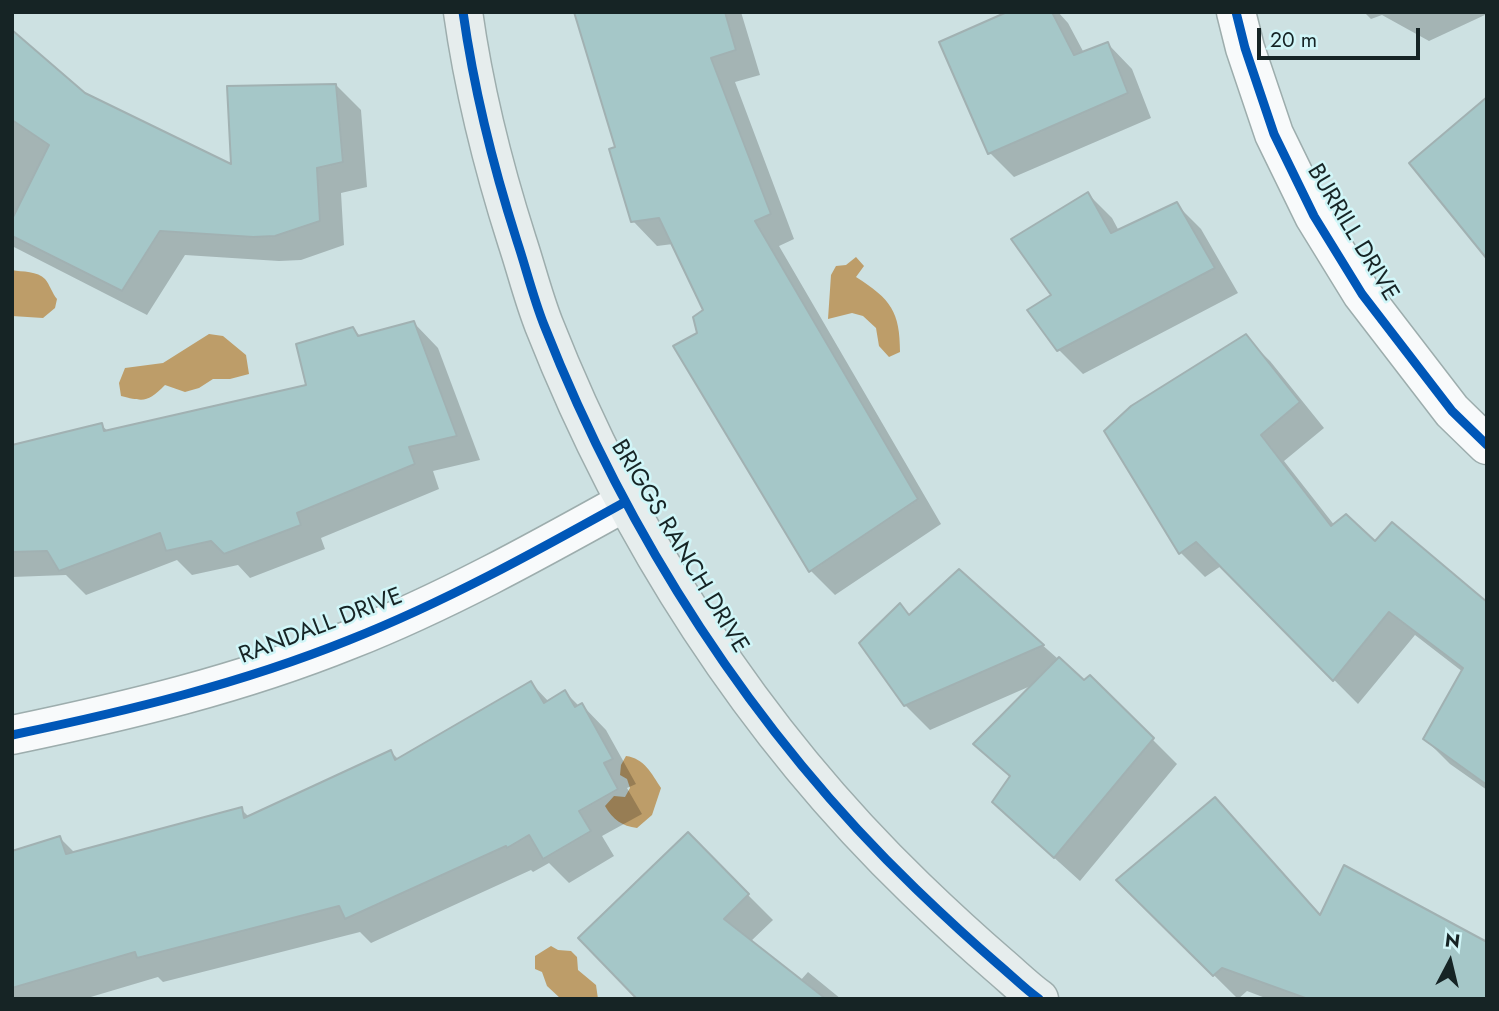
<!DOCTYPE html>
<style>
body{margin:0}
#map{position:relative;width:1499px;height:1011px;overflow:hidden;background:#cde1e2;font-family:Jost,sans-serif}
canvas{display:block}
.frame{position:absolute;inset:0;border:14px solid #162425;pointer-events:none}
.north{position:absolute;left:1415px;top:927px;width:70px;height:70px;-webkit-text-stroke:5px #d1f6f8;paint-order:stroke;rotate:7deg;font-size:19px;font-weight:700;line-height:28px;text-align:center;color:#162425}
.north::after{content:'';display:block;margin:auto;width:24px;height:32px;background:#162425;clip-path:polygon(50% 0,100% 100%,50% 72%,0 100%)}
.scale{position:absolute;left:1257px;top:28px;width:163px;height:32px;box-sizing:border-box;border:4px solid #162425;border-top:0;padding-left:9px;font-size:21px;line-height:24px;white-space:nowrap;color:#162425;-webkit-text-stroke:5px #d1f6f8;paint-order:stroke}
</style>
<div id="map">
<canvas width="1499" height="1011"></canvas>
<div class="frame"></div>
<div class="north">N</div>
<div class="scale">20 m</div>
</div>
<script>
const ctx = document.querySelector('canvas').getContext('2d');
ctx.lineJoin = 'round';
function paint(path, color) { ctx.fillStyle = color; ctx.fill(path, 'evenodd'); }
function stroke(path, color, width, dash) { ctx.strokeStyle = color; ctx.lineWidth = width; ctx.lineCap = dash ? 'butt' : 'round'; ctx.setLineDash(dash || []); ctx.stroke(path); }
function write(font, color, halo, rows, align = 'center') {
  ctx.font = font + ' Jost,sans-serif'; ctx.lineWidth = 5; ctx.setLineDash([]); ctx.textBaseline = 'middle'; ctx.strokeStyle = halo; ctx.fillStyle = color; for (const [text, x, y, turn = 0] of rows) {
    ctx.save(); ctx.translate(x, y); ctx.rotate((+turn || 0) * Math.PI / 180); ctx.textAlign = isNaN(turn) ? turn : align; if (halo) ctx.strokeText(text, 0, 0); ctx.fillText(text, 0, 0); ctx.restore();
  }
}
const water = new Path2D(`
 M 856,257 L 864,266 L 856,277 C 891,299 900,312 900,352 L 889,357 L 879,346 L 876,328 L 863,316 L 852,313 L 828,319 L 831,275 L 836,266 L 846,265 Z
 M 12,270 C 22,272 38,271 45,279 C 50,285 52,293 57,299 L 55,308 L 43,318 L 12,316 Z
 M 209,334 L 223,336 L 246,355 L 249,374 L 230,379 L 213,379 L 199,388 L 185,392 L 165,385 C 148,402 145,402 121,396 L 119,383 L 125,368 L 163,363 Z
 M 626,756 C 644,758 652,774 661,788 L 652,815 L 637,828 C 622,826 613,820 605,806 L 614,796 L 625,797 L 630,788 L 627,779 L 620,775 L 621,765 Z
 M 551,946 L 558,950 L 571,951 L 577,957 L 578,970 L 596,985 L 598,999 L 561,999 L 547,986 L 542,972 L 535,969 L 535,956 Z`);
const shadow = new Path2D(`
 M 577,12 L 741,12 L 760,75 L 735,82 L 794,239 L 779,246 L 941,524 L 835,595 L 810,570 L 699,334 L 705,311 L 673,244 L 657,246 L 633,221 L 617,148 Z
 M 1011,12 L 1058,12 L 1068,23 L 1084,53 L 1108,44 L 1132,69 L 1151,118 L 1014,177 L 990,153 Z
 M 1364,12 L 1487,12 L 1487,14 L 1429,41 L 1382,15 L 1371,19 Z
 M 12,33 L 84,94 L 233,166 L 336,85 L 361,110 L 367,187 L 341,193 L 344,245 L 301,260 L 279,261 L 185,255 L 147,315 L 12,246 Z
 M 1088,194 L 1112,218 L 1119,231 L 1177,205 L 1201,229 L 1238,293 L 1083,374 L 1058,349 L 1054,295 Z
 M 414,323 L 438,348 L 480,460 L 433,471 L 439,489 L 321,538 L 325,549 L 250,578 L 238,565 L 192,575 L 177,560 L 86,595 L 66,575 L 12,577 L 12,447 L 101,425 L 109,432 L 308,386 L 353,329 L 361,337 Z
 M 1245,337 L 1270,361 L 1324,428 L 1284,461 L 1335,526 L 1375,543 L 1487,604 L 1487,790 L 1450,764 L 1425,739 L 1463,672 L 1415,635 L 1358,704 L 1221,566 L 1205,577 L 1181,553 Z
 M 959,571 L 1084,682 L 1090,677 L 1177,764 L 1080,881 L 1019,826 L 1011,778 L 975,744 L 1035,684 L 930,730 L 905,705 L 900,605 L 910,616 Z
 M 531,683 L 549,702 L 565,692 L 579,706 L 582,705 L 606,730 L 636,784 L 627,788 L 642,814 L 602,836 L 614,856 L 569,883 L 549,863 L 533,872 L 531,870 L 371,943 L 360,932 L 163,982 L 158,977 L 84,999 L 12,999 L 12,852 L 60,838 L 75,853 L 241,809 L 249,817 L 391,752 L 399,760 Z
 M 1214,799 L 1322,916 L 1487,999 L 1268,999 L 1247,991 L 1238,999 L 1118,880 Z
 M 688,835 L 773,920 L 750,942 L 800,981 L 808,972 L 841,999 L 639,999 Z`);
const building = new Path2D(`
 M 574,12 L 725,12 L 736,50 L 711,58 L 771,214 L 755,221 L 918,499 L 809,572 L 673,346 L 697,333 L 693,317 L 703,310 L 659,218 L 631,222 L 609,149 L 615,147 Z
 M 1007,12 L 1052,12 L 1074,55 L 1108,42 L 1128,93 L 988,154 L 939,42 Z
 M 12,30 L 85,93 L 231,164 L 227,86 L 336,84 L 343,162 L 317,168 L 320,221 L 275,236 L 253,237 L 160,231 L 122,291 L 12,236 L 12,219 L 49,145 L 12,120 Z
 M 1487,97 L 1487,259 L 1409,163 Z
 M 1088,192 L 1111,233 L 1177,202 L 1215,268 L 1057,351 L 1027,310 L 1051,295 L 1011,239 Z
 M 414,321 L 457,436 L 409,447 L 415,464 L 297,513 L 301,525 L 224,554 L 211,541 L 166,551 L 160,533 L 59,571 L 47,551 L 12,552 L 12,445 L 102,423 L 104,431 L 306,385 L 296,344 L 353,327 L 358,336 Z
 M 1246,334 L 1300,402 L 1261,435 L 1331,526 L 1346,514 L 1375,541 L 1392,522 L 1487,602 L 1487,785 L 1423,739 L 1463,668 L 1389,612 L 1333,681 L 1196,542 L 1179,554 L 1104,431 L 1131,406 Z
 M 959,569 L 1044,645 L 904,706 L 859,643 L 900,603 L 909,615 Z
 M 1059,657 L 1084,680 L 1090,675 L 1154,738 L 1054,858 L 992,802 L 1010,776 L 973,744 Z
 M 531,681 L 544,703 L 565,690 L 575,707 L 582,703 L 613,759 L 604,763 L 618,789 L 579,811 L 591,831 L 543,859 L 529,835 L 507,848 L 506,846 L 345,919 L 339,906 L 137,958 L 135,952 L 12,988 L 12,851 L 60,836 L 66,854 L 242,807 L 244,818 L 391,750 L 395,760 Z
 M 1215,797 L 1320,915 L 1344,865 L 1487,942 L 1487,999 L 1308,999 L 1222,968 L 1213,976 L 1116,880 Z
 M 688,832 L 749,894 L 724,919 L 826,999 L 637,999 L 578,938 Z`);
const street = new Path2D(`
 M 1236,12 L 1245,48 L 1274,134 L 1314,216 L 1362,294 L 1452,411 L 1487,445
 M 12,735 C 127,711 240,684 349,640 C 445,602 535,552 625,502`);
const secondary = new Path2D(`
 M 463,12 C 474,90 493,166 517,241 C 526,268 533,297 544,325 C 627,536 753,732 916,889 C 943,915 970,940 999,965 C 1012,976 1025,989 1039,999`);
const cycleway = new Path2D(`
 M 463,12 C 474,90 493,166 517,241 C 526,268 533,297 544,325 C 627,536 753,732 916,889 C 943,915 970,940 999,965 C 1012,976 1025,989 1039,999
 M 1236,12 L 1245,48 L 1274,134 L 1314,216 L 1362,294 L 1452,411 L 1487,445
 M 12,735 C 127,711 240,684 349,640 C 445,602 535,552 625,502`);
const streetNames = [
 ["BURRILL DRIVE",1352,233,59],
 ["BRIGGS RANCH DRIVE",679,547,59],
 ["RANDALL DRIVE",321,627,-21]
];
paint(water, '#bd9d69');
paint(shadow, '#0003');
paint(building, '#a5c7c8');
stroke(building, '#a1b1b2', 2);
stroke(street, '#9dadad', 41);
stroke(secondary, '#9dadad', 41);
stroke(street, '#f8fafb', 38);
stroke(secondary, '#e6eded', 38);
stroke(cycleway, '#0057b8', 9);
write('24px', '#162425', '#d1f6f8', streetNames);
</script>
